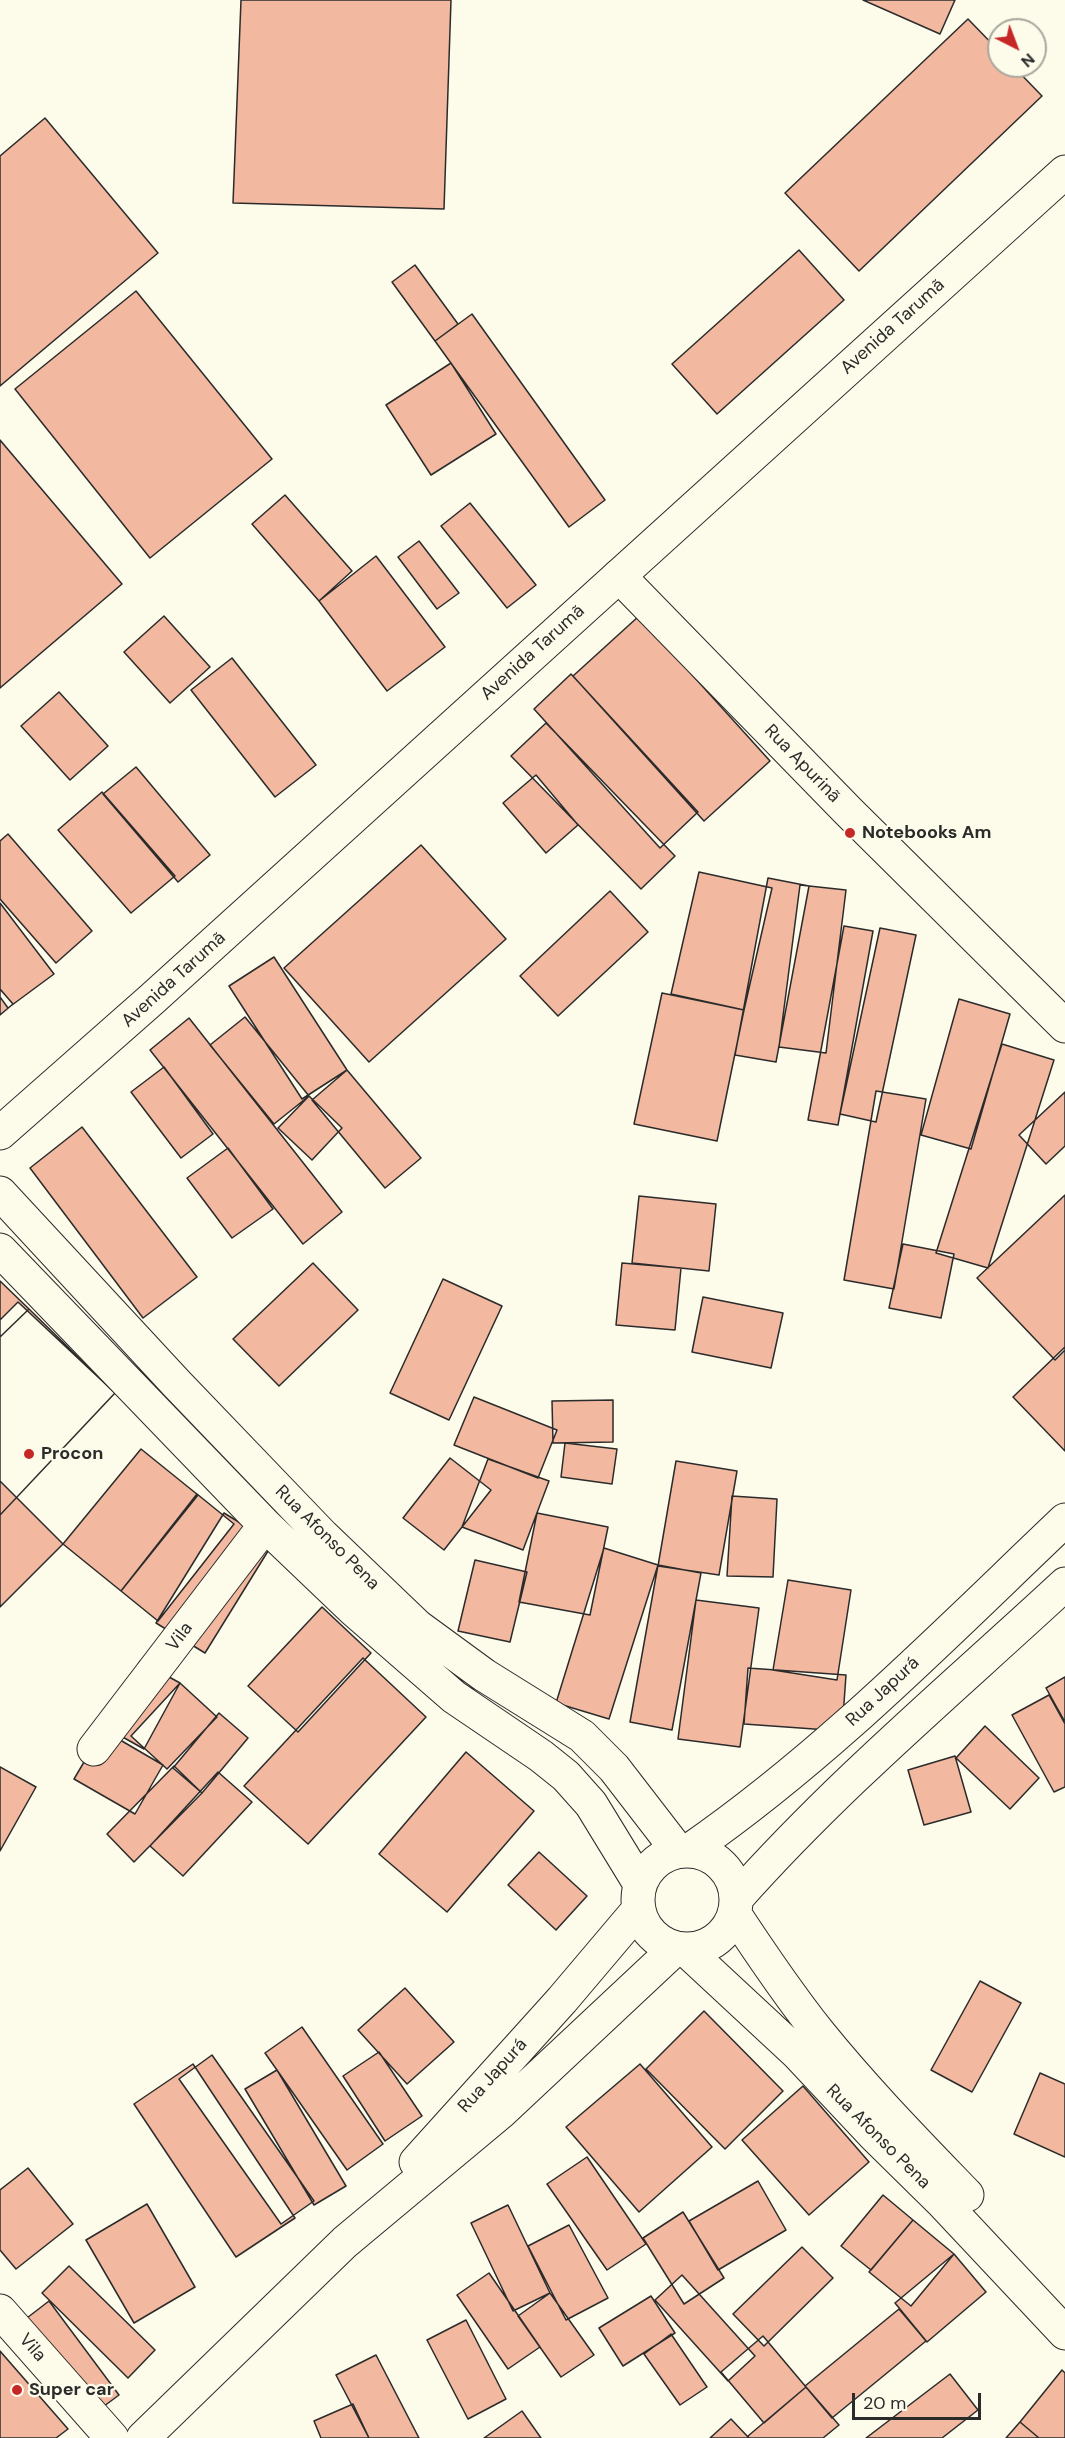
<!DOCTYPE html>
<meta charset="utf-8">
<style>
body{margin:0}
#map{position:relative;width:1065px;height:2438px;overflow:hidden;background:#fdfbea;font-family:"DM Sans",sans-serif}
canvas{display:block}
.north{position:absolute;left:987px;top:18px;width:60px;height:60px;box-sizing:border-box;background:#fdfbea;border:2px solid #a9a89e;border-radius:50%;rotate:138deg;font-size:16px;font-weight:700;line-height:24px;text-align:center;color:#2b2b2b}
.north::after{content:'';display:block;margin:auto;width:21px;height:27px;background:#c62828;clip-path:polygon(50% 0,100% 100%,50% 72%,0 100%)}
.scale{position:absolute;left:852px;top:2393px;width:129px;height:27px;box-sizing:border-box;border:3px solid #2b2b2b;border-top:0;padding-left:8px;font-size:18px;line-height:21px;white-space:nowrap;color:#2b2b2b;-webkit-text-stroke:4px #fdfbea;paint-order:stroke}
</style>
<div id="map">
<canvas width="1065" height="2438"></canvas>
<div class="north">N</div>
<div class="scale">20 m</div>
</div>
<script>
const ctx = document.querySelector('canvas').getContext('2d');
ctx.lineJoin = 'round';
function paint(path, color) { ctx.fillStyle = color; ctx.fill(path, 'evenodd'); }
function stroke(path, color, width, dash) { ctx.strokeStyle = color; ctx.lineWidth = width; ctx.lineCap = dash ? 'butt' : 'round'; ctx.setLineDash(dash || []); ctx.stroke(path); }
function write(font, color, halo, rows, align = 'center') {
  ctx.font = font + ' "DM Sans",sans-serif'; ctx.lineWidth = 4.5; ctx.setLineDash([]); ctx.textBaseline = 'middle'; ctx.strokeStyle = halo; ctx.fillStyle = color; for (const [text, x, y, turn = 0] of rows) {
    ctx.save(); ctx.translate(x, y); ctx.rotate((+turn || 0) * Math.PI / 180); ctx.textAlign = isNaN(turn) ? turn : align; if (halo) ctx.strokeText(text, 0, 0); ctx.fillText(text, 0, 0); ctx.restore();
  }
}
const building = new Path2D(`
 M 241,0 L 451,0 L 444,209 L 233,203 Z
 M 863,0 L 955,0 L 940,34 Z
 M 968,19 L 999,51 L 999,66 L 1013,66 L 1042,96 L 859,271 L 785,193 Z
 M 45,118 L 158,253 L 0,386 L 0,156 Z
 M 799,250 L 844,300 L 717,414 L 672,364 Z
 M 415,265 L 458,324 L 435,341 L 392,282 Z
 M 136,291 L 272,459 L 150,558 L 15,389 Z
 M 472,314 L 605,500 L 569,527 L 435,341 Z
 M 451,363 L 496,434 L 431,475 L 386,405 Z
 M 0,440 L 122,584 L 0,688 Z
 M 285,495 L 352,571 L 319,601 L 252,524 Z
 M 470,503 L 536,585 L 507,608 L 441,526 Z
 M 419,541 L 459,593 L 437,609 L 398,557 Z
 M 376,556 L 445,647 L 387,691 L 319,601 Z
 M 164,616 L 210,667 L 170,703 L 124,652 Z
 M 639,616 L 770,761 L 704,821 L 573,676 Z
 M 232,658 L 316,765 L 275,797 L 191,690 Z
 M 571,674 L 698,812 L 660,848 L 534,709 Z
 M 59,692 L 108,746 L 70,780 L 21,726 Z
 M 546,723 L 675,856 L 641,889 L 511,756 Z
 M 136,767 L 210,855 L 178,882 L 103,794 Z
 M 536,775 L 578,825 L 546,853 L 503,803 Z
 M 102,792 L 175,876 L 131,913 L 58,830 Z
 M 8,834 L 92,931 L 56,963 L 0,899 L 0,841 Z
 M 421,845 L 506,939 L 369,1062 L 284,968 Z
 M 699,872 L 772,888 L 744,1010 L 671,994 Z
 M 768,878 L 809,886 L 776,1062 L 735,1055 Z
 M 800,885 L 846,890 L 826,1053 L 779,1047 Z
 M 610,891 L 648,932 L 558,1016 L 520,976 Z
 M 0,903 L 54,974 L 8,1008 L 0,997 Z
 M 844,926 L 873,931 L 838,1125 L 808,1120 Z
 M 880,928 L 916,935 L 876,1122 L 840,1114 Z
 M 274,957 L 347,1070 L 302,1099 L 229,986 Z
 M 0,989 L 13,1004 L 0,1015 Z
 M 662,993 L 744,1010 L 717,1141 L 634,1124 Z
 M 959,999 L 1010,1014 L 971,1149 L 921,1135 Z
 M 245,1017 L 309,1096 L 274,1124 L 210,1045 Z
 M 189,1018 L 342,1212 L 303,1244 L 150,1050 Z
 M 1002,1044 L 1054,1060 L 988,1268 L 936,1253 Z
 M 164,1067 L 213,1134 L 181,1158 L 131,1092 Z
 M 347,1070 L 421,1158 L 385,1188 L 312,1100 Z
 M 876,1091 L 926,1099 L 894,1289 L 844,1280 Z
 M 1065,1092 L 1065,1146 L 1046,1164 L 1019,1135 Z
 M 309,1096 L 342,1128 L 312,1160 L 278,1128 Z
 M 82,1127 L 197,1277 L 143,1318 L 30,1168 Z
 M 228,1148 L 273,1209 L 232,1238 L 187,1178 Z
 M 1065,1195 L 1065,1350 L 1055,1360 L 977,1278 Z
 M 639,1196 L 716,1204 L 709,1271 L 632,1263 Z
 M 903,1244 L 954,1254 L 941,1318 L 889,1308 Z
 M 313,1263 L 358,1310 L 279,1386 L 233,1339 Z
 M 622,1263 L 681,1268 L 675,1330 L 616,1325 Z
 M 443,1279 L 502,1306 L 449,1420 L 390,1393 Z
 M 0,1281 L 29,1309 L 0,1337 Z
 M 703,1297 L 783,1313 L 771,1368 L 692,1352 Z
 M 18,1302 L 115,1393 L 0,1515 L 0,1320 Z
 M 29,1309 L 115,1393 L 0,1515 L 0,1337 Z
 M 1065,1347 L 1065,1451 L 1013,1397 Z
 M 474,1397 L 557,1430 L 538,1478 L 454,1445 Z
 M 613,1400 L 613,1442 L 553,1443 L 552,1401 Z
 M 565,1443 L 617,1449 L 612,1484 L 561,1477 Z
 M 141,1449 L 198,1495 L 121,1591 L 63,1544 Z
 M 450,1458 L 491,1490 L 444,1550 L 403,1518 Z
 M 488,1459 L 549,1481 L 523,1550 L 462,1527 Z
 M 676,1461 L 737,1471 L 719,1575 L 658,1566 Z
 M 0,1481 L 63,1544 L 0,1607 Z
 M 197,1494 L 234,1524 L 158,1621 L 121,1591 Z
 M 732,1496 L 777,1499 L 773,1577 L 727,1576 Z
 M 224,1513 L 273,1543 L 205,1653 L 156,1623 Z
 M 537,1513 L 608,1527 L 590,1615 L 519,1602 Z
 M 604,1548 L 658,1565 L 609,1719 L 556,1703 Z
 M 475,1560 L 527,1572 L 510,1642 L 458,1631 Z
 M 658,1565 L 701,1573 L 672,1730 L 630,1722 Z
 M 788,1580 L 851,1590 L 837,1680 L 773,1670 Z
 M 696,1600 L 759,1608 L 740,1747 L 678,1739 Z
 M 322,1607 L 371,1653 L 298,1732 L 248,1686 Z
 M 363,1658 L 426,1717 L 308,1844 L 244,1786 Z
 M 140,1661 L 180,1683 L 144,1749 L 103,1726 Z
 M 748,1668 L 846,1675 L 842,1731 L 744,1724 Z
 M 1065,1677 L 1065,1722 L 1046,1688 Z
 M 180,1683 L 217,1717 L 167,1769 L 131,1736 Z
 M 1049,1695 L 1065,1724 L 1065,1787 L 1054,1792 L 1012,1715 Z
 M 219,1713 L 248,1738 L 202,1793 L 173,1768 Z
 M 985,1726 L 1039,1778 L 1010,1809 L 956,1758 Z
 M 103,1730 L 163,1765 L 135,1814 L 74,1779 Z
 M 466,1752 L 534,1811 L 447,1912 L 379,1854 Z
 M 955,1756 L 971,1812 L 924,1825 L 908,1770 Z
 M 174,1766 L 202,1793 L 134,1862 L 107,1834 Z
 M 0,1767 L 36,1787 L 0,1851 Z
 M 218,1772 L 252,1802 L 183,1876 L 150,1846 Z
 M 539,1852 L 587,1896 L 556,1930 L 508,1885 Z
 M 980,1981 L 1021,2003 L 972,2092 L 931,2070 Z
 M 405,1988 L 454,2042 L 407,2084 L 358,2030 Z
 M 704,2011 L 783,2091 L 725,2149 L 646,2069 Z
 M 302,2027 L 383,2144 L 347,2170 L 265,2053 Z
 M 379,2052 L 422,2116 L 385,2141 L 343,2076 Z
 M 212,2055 L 314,2201 L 281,2224 L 179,2079 Z
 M 193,2064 L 295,2218 L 236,2257 L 134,2104 Z
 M 640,2064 L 712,2147 L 639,2212 L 566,2127 Z
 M 277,2070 L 346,2186 L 314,2205 L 245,2089 Z
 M 1040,2073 L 1065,2084 L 1065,2157 L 1014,2134 Z
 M 803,2086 L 869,2162 L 809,2215 L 742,2140 Z
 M 587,2157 L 646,2244 L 607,2270 L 547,2184 Z
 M 28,2168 L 73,2224 L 16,2269 L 0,2250 L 0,2190 Z
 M 758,2181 L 786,2230 L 718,2270 L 689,2221 Z
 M 883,2195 L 913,2220 L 871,2270 L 841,2246 Z
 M 147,2204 L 195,2287 L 134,2323 L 86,2240 Z
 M 508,2205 L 550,2293 L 513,2311 L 471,2223 Z
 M 683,2212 L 724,2278 L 684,2304 L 643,2238 Z
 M 913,2220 L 954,2254 L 911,2306 L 869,2272 Z
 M 569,2225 L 608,2298 L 566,2320 L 528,2246 Z
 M 802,2247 L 833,2278 L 764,2346 L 733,2314 Z
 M 954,2254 L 986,2292 L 927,2342 L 895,2303 Z
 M 69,2266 L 155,2350 L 128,2378 L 42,2293 Z
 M 489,2273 L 540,2347 L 508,2369 L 457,2295 Z
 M 682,2275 L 755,2356 L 728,2381 L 655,2300 Z
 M 550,2293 L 594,2355 L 561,2377 L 518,2316 Z
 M 651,2296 L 675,2333 L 623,2366 L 599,2328 Z
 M 49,2301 L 119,2395 L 92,2415 L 23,2321 Z
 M 899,2309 L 926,2341 L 832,2418 L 805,2386 Z
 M 466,2320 L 506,2399 L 468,2419 L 427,2340 Z
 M 671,2334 L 707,2387 L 680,2405 L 644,2354 Z
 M 763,2336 L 806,2387 L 764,2423 L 721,2372 Z
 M 0,2351 L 68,2429 L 56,2438 L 0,2438 Z
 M 376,2355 L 419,2438 L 369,2438 L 336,2375 Z
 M 1062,2370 L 1065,2373 L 1065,2438 L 1039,2438 L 1020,2422 Z
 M 950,2374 L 978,2410 L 942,2438 L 866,2438 Z
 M 806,2387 L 839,2425 L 823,2438 L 749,2438 L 748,2436 Z
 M 353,2404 L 369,2438 L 321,2438 L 314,2421 Z
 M 522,2411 L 541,2438 L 484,2438 Z
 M 731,2419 L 749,2438 L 710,2438 Z
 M 1020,2422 L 1039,2438 L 1006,2438 Z`);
const street = new Path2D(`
 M 619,576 L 848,811 L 1065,1026
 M 0,1193 L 177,1384 L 323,1536 L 417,1626 L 484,1675 L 582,1736 L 614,1768 L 678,1851
 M 0,1250 L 265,1525 L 354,1610 L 454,1697 L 541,1756 L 566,1776 L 591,1804 L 640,1884
 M 94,1749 L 265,1525
 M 690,1850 C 827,1755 944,1635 1065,1520
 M638 1900a49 49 0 1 1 98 0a49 49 0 1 1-98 0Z
 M 736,1899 C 837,1785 954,1687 1065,1584
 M 734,1913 C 761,1954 788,1994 819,2033 C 865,2090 916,2142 967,2195
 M 685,1949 L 798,2054 L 874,2135 L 942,2202 L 1065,2333
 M 416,2162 L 562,2000 L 639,1909
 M 0,2311 L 112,2438
 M 143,2438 L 345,2242 L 502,2111 L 676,1948`);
const secondary = new Path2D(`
 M 0,1133 L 151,1000 L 1065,172`);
const markers = [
 [850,833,6,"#c62828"],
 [29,1454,6,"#c62828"],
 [17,2390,6,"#c62828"]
];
const streetNames = [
 ["Avenida Tarumã",893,327,-42],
 ["Avenida Tarumã",533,653,-42],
 ["Rua Apurinã",802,764,46],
 ["Avenida Tarumã",174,980,-42],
 ["Rua Afonso Pena",327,1538,45],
 ["Vila",180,1637,-53],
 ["Rua Japurá",883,1692,-43],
 ["Rua Japurá",493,2076,-48],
 ["Rua Afonso Pena",878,2137,45],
 ["Vila",32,2348,49]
];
const poiNames = [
 ["Notebooks Am",862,833],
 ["Procon",41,1454],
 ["Super car",29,2390]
];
paint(building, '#f2b8a0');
stroke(building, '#2b2b2b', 1.5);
stroke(street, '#2b2b2b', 35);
stroke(secondary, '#2b2b2b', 35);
stroke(street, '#fdfbea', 33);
stroke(secondary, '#fdfbea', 33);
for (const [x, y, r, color] of markers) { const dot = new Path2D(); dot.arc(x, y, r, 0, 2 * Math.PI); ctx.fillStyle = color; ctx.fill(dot); stroke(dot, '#fdfbea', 2); }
write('18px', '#2b2b2b', '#fdfbea', streetNames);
write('bold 18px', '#2b2b2b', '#fdfbea', poiNames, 'left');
</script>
